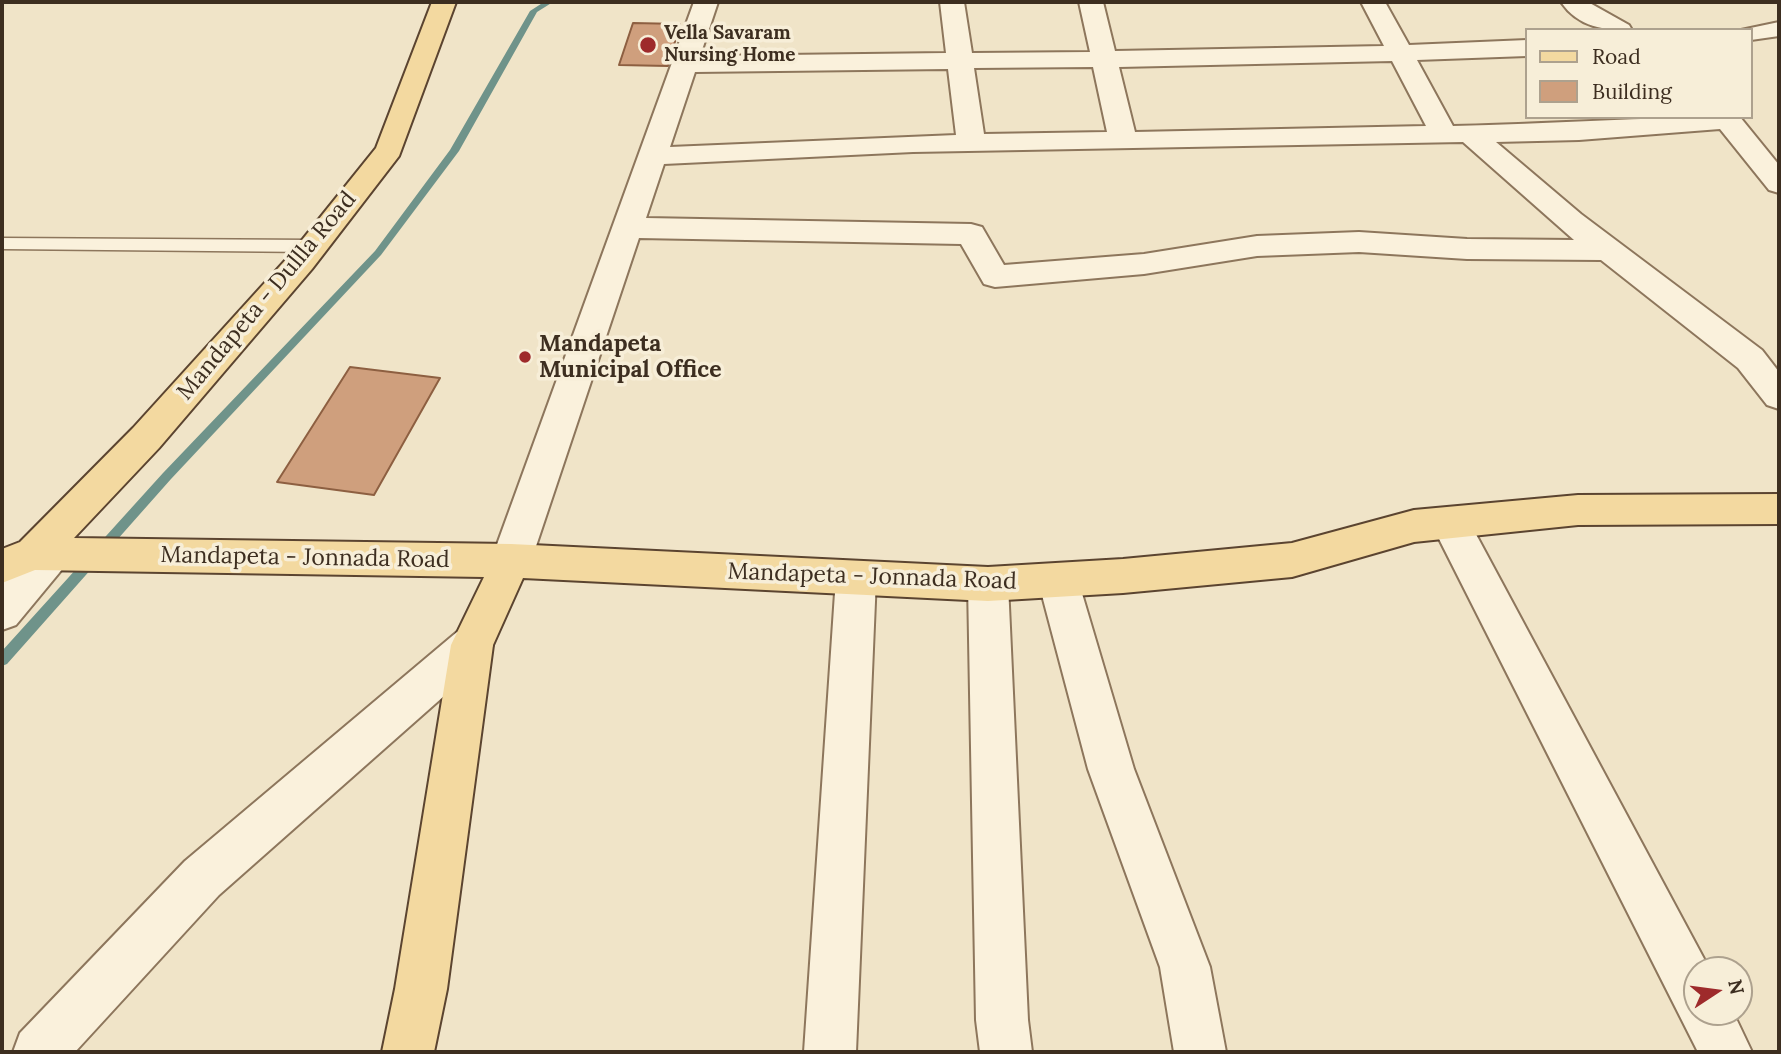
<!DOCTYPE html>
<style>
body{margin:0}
#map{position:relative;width:1781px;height:1054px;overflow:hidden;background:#f0e4c8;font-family:Lora,serif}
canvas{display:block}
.frame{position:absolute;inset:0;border:4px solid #3d2e20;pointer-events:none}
.legend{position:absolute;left:1525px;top:28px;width:228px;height:91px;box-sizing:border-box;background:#f7eed8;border:2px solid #ada18e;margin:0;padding:9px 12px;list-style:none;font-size:21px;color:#3d2e20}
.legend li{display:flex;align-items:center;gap:14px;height:35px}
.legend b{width:35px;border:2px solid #ada18e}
.north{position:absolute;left:1683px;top:956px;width:70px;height:70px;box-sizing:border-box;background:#f7eed8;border:2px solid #ada18e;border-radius:50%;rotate:77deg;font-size:19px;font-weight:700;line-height:28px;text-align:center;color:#3d2e20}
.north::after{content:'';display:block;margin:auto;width:24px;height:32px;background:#9e2a2b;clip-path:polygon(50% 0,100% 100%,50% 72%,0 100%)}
</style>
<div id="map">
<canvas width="1781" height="1054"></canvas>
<div class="frame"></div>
<ul class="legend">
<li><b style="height:9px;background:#f3d9a0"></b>Road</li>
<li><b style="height:19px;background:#cf9f7d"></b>Building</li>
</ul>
<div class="north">N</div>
</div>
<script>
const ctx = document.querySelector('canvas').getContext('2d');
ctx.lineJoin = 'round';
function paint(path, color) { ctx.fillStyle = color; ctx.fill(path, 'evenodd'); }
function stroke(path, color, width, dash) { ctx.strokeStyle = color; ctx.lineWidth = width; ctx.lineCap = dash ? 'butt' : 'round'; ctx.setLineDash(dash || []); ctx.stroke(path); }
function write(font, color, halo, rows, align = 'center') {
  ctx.font = font + ' Lora,serif'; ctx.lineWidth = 7; ctx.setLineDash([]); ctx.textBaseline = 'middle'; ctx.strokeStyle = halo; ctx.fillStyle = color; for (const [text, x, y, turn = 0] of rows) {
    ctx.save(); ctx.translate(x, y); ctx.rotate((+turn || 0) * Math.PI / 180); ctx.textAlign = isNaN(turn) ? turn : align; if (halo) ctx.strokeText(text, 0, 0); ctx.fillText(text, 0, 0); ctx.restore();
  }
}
const stream = new Path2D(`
 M 544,2 L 553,2 L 537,12 L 459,151 L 381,255 L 171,479 L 7,664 L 2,666 L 2,651 L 163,473 L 375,251 L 450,150 L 530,11 Z`);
const building = new Path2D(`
 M 633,23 L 680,24 L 668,66 L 619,65 Z
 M 350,367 L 440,378 L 374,495 L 277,482 Z`);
const service = new Path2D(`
 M 2,238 L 313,240 L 321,246 L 313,252 L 2,249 Z`);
const minor = new Path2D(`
 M 694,2 L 718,2 L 700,56 L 946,53 L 940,2 L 964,2 L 972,53 L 1090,52 L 1079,2 L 1103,2 L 1115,51 L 1384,46 L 1361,2 L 1385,2 L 1409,45 L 1527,40 L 1527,56 L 1417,60 L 1453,126 C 1549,124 1644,117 1740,117 L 1779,165 L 1779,193 L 1769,190 L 1720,129 L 1579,140 L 1496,142 L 1581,214 L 1762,350 L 1779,372 L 1779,409 L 1767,405 L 1738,368 L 1601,260 L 1467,259 L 1359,252 L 1257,256 L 1144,274 L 995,287 L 984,284 L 961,244 L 639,238 L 531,561 L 525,573 L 511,578 L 497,573 L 491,561 ZM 1392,61 L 1426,126 L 1135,132 L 1119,67 ZM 1093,67 L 1107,132 L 984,134 L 974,68 ZM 948,69 L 956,135 L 670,147 L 695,72 ZM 1463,142 L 1574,240 L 1467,239 L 1359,232 L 1257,236 L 1144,254 L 1004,265 L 982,227 L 971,224 L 646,218 L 664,164 L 913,152 Z
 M 1561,2 L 1588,2 L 1629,25 L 1632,30 C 1604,30 1579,28 1561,2 Z
 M 1779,22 L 1779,36 L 1751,40 L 1751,30 L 1741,30 Z
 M 1450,507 L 1464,512 L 1710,970 L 1697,970 L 1697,1012 L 1733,1012 L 1752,1052 L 1698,1052 L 1431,523 L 1436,512 Z
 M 50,539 L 64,543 L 70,555 L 64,567 L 16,625 L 2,630 L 2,583 L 36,543 Z
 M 856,561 L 870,566 L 876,578 L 856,1052 L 804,1052 L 836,578 L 842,566 Z
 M 1058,563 L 1072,568 L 1078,580 L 1134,769 L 1210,967 L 1226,1052 L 1174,1052 L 1160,967 L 1088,769 L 1038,580 L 1044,568 Z
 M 988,567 L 1002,572 L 1008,584 L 1028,1020 L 1032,1052 L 980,1052 L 976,1020 L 968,584 L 974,572 Z
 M 472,626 L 487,632 L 493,645 L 487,658 L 219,895 L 75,1052 L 13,1052 L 20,1033 L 185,861 L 457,632 Z`);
const primary = new Path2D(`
 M 432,2 L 456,2 L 399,156 L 312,269 L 159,448 L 74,538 L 511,544 L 988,567 L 1123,559 L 1292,543 L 1414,510 L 1578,495 L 1779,494 L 1779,524 L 1578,525 L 1414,542 L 1292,577 L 1123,593 L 988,601 L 523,578 L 493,645 L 447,989 L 434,1052 L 382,1052 L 395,989 L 451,645 L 484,577 L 35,570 L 2,583 L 2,549 L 20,542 L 133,428 L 290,255 L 376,148 Z`);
const markers = [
 [648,45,9,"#9e2a2b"],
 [525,357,7,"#9e2a2b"]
];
const farPoinames = [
 ["Vella Savaram",664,34],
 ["Nursing Home",664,56]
];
const streetNames = [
 ["Mandapeta - Dullla Road",267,296,-50],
 ["Mandapeta - Jonnada Road",305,558,1],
 ["Mandapeta - Jonnada Road",872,577,2]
];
const poiNames = [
 ["Mandapeta",539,344],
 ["Municipal Office",539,370]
];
paint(stream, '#6f938a');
paint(building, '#cf9f7d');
stroke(building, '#8d5f41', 2);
stroke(service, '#8d765c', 3);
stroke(minor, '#8d765c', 4);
stroke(primary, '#5b4430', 4);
paint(service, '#faf1dc');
paint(minor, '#faf1dc');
paint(primary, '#f3d9a0');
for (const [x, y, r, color] of markers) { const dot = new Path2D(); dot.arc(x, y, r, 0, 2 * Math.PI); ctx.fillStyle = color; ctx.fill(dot); stroke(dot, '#f7eed8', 2.5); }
write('bold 19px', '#3d2e20', '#f7eed8', farPoinames, 'left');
write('23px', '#3d2e20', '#f7eed8', streetNames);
write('bold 23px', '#3d2e20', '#f7eed8', poiNames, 'left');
</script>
